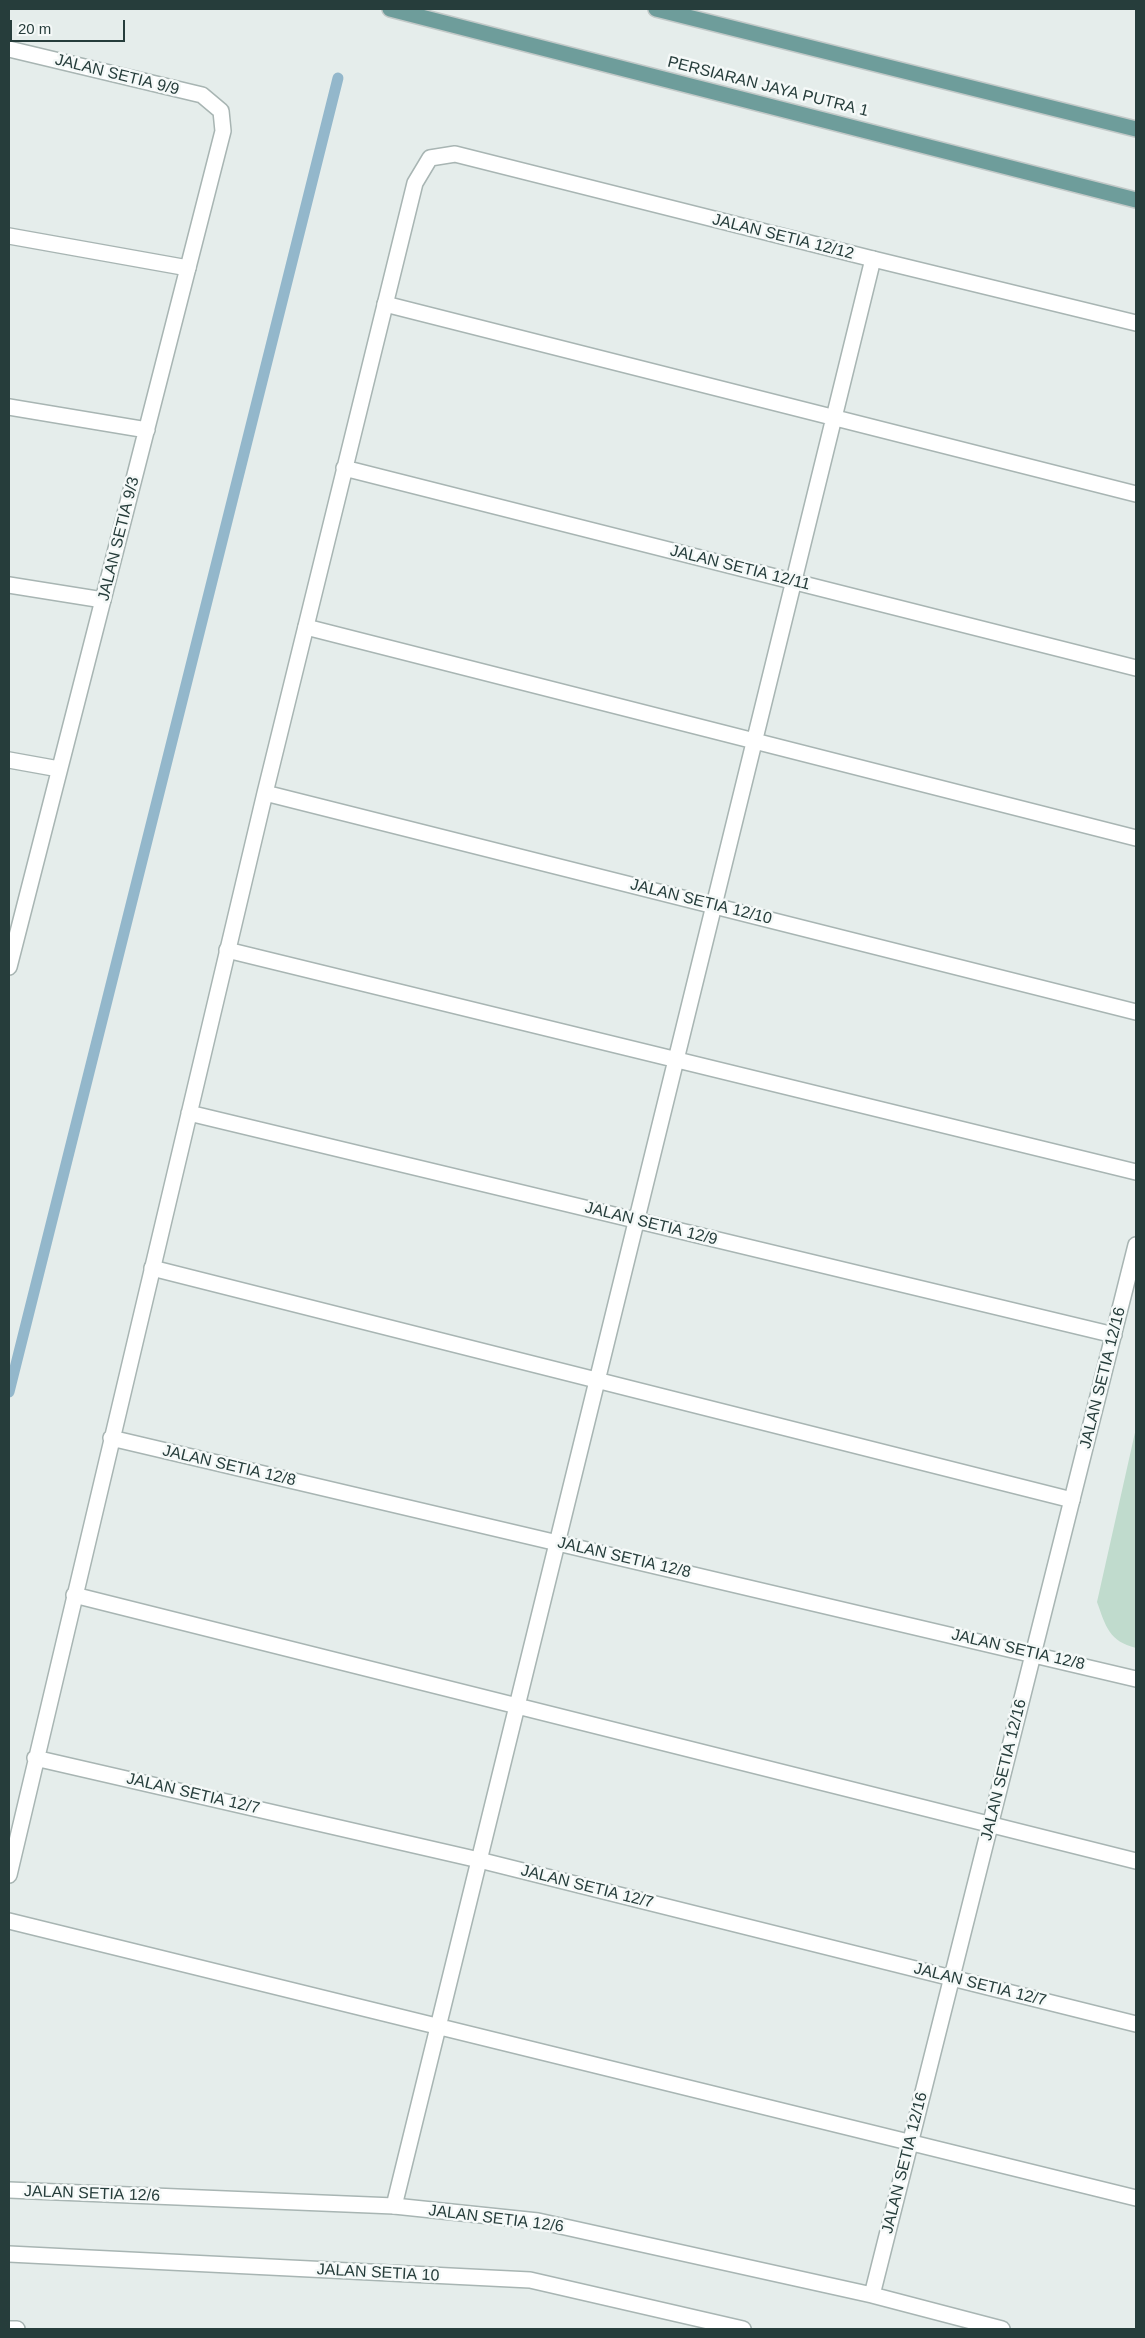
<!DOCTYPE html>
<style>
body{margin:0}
#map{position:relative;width:1145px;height:2338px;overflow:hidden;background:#e5edeb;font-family:Arial,sans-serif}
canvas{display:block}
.frame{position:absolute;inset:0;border:10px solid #263d3b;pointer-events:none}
.scale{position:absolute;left:10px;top:20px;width:115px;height:22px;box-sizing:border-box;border:2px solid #263d3b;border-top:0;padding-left:6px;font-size:15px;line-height:18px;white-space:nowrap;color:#263d3b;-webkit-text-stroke:4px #f5f9f8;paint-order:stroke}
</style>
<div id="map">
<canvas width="1145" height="2338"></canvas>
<div class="frame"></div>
<div class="scale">20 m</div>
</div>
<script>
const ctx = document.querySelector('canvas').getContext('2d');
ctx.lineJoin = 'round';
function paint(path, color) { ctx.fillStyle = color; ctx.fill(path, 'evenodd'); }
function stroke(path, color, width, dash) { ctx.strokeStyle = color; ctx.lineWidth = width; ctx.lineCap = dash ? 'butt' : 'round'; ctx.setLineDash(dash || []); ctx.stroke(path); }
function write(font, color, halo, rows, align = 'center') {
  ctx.font = font + ' Arial,sans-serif'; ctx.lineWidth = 5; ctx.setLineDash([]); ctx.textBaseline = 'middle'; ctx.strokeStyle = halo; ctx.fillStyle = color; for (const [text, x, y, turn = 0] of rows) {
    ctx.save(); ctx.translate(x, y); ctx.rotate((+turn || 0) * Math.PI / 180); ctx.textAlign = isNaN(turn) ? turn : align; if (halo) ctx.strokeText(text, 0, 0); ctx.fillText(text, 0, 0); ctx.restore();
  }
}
const green = new Path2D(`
 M 1136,1428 L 1136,1648 C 1109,1641 1106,1627 1097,1602 Z`);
const stream = new Path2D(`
 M 9,1392 L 338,78`);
const service = new Path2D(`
 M 9,236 L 188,268
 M 385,304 L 1136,494
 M 9,585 L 103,600
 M 306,627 L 1136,838
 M 227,950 L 1136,1172
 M 152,1268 L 1072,1500
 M 74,1595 L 1136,1861
 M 9,1921 L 1136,2198
 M 394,2206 L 873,259`);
const minor = new Path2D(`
 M 9,49 L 202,95 L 221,111 L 223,131 L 9,967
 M 9,407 L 147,430
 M 344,468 L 1136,668
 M 9,760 L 59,769
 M 265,793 L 1136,1012
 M 189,1113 L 1114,1335
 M 111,1438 L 1136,1679
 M 35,1758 L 479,1860 L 1136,2024
 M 9,1875 L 265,793 L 415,183 L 430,158 L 455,154 L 873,259 L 1136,323
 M 9,2190 L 394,2206 L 538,2221 L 872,2295 L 1002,2329
 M 872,2295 L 1136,1245`);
const tertiary = new Path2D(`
 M 9,2254 L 530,2280 L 743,2329
 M 9,2329 L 17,2329`);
const primary = new Path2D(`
 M 390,9 L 1136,200
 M 656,9 L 1136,129`);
const streetNames = [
 ["JALAN SETIA 9/9",117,75,14],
 ["PERSIARAN JAYA PUTRA 1",768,87,14],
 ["JALAN SETIA 12/12",783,237,14],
 ["JALAN SETIA 9/3",119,539,-76],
 ["JALAN SETIA 12/11",740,568,14],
 ["JALAN SETIA 12/10",701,902,14],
 ["JALAN SETIA 12/9",651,1224,14],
 ["JALAN SETIA 12/16",1103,1378,-76],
 ["JALAN SETIA 12/8",229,1466,13],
 ["JALAN SETIA 12/8",624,1558,13],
 ["JALAN SETIA 12/8",1018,1650,13],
 ["JALAN SETIA 12/16",1004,1770,-76],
 ["JALAN SETIA 12/7",193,1794,13],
 ["JALAN SETIA 12/7",587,1887,14],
 ["JALAN SETIA 12/7",980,1985,14],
 ["JALAN SETIA 12/16",905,2163,-76],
 ["JALAN SETIA 12/6",92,2194,2],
 ["JALAN SETIA 12/6",496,2219,7],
 ["JALAN SETIA 10",378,2273,3]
];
paint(green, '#c0dbcd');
stroke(stream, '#93b7cb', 11);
stroke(service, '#a8b5b3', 18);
stroke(minor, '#a8b5b3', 18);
stroke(tertiary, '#a8b5b3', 18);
stroke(primary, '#c2c9c8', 18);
stroke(service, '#fff', 15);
stroke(minor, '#fff', 15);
stroke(tertiary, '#fff', 15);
stroke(primary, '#6e9d9b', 15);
write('16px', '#263d3b', '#f5f9f8', streetNames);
</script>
